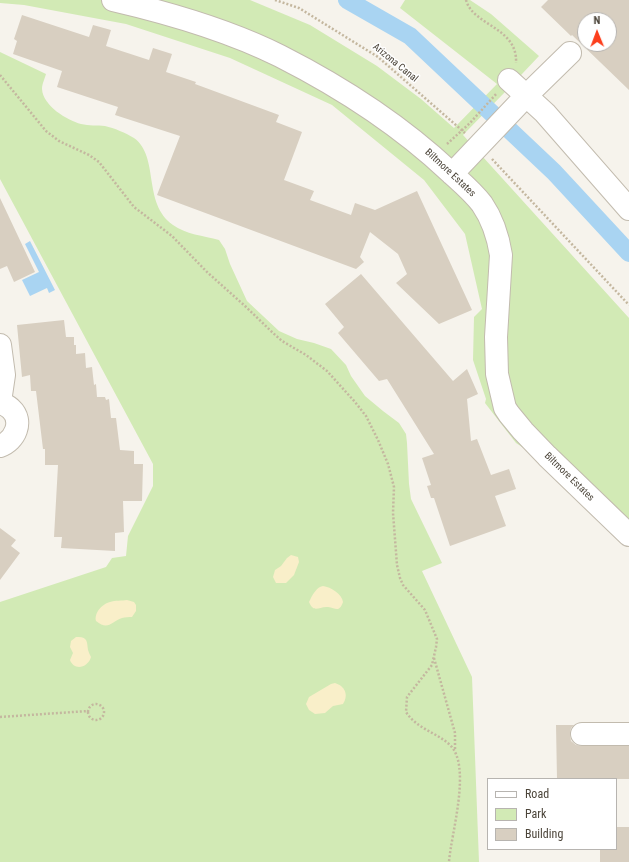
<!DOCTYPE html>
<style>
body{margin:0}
#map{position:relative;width:629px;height:862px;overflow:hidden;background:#f6f3ec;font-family:"Roboto Condensed",sans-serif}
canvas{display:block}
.legend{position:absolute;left:487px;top:778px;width:130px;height:72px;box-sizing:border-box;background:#fff;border:1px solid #b7b4b0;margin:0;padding:5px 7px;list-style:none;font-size:12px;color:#4b4439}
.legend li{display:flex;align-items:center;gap:8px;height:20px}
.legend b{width:20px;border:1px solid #b7b4b0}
.north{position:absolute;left:577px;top:12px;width:40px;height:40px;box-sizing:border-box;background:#fff;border:1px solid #b7b4b0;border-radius:50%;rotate:359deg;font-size:11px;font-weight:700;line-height:16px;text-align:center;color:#4b4439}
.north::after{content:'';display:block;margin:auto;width:14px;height:18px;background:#fc3f1d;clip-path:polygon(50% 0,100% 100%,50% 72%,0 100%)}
</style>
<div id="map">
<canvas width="629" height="862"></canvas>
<ul class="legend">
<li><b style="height:5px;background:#fff"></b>Road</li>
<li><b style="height:11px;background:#d2eab5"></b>Park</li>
<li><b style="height:11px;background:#d8cfc1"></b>Building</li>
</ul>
<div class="north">N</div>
</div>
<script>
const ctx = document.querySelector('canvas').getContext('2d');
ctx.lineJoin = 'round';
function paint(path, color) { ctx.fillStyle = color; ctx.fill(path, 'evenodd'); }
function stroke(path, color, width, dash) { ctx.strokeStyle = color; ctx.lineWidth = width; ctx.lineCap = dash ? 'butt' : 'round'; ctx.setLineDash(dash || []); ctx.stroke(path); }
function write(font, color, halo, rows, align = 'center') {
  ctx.font = font + ' "Roboto Condensed",sans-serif'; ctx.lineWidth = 3; ctx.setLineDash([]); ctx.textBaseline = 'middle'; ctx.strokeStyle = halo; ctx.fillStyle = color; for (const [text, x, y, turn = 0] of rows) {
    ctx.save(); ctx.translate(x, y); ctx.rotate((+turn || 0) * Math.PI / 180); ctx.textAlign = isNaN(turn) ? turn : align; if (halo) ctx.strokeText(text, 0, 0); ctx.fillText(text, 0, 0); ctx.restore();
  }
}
const green = new Path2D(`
 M 0,0 L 250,0 L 310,25 L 377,66 L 421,99 L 454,128 L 497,84 L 400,8 L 405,0 L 470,0 L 491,14 L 539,56 L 505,92 L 463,135 L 629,318 L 629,522 L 612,506 L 516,443 L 485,403 L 486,399 L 473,360 L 474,317 L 482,309 L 465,234 L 424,180 L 332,105 L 230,58 L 126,24 L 24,5 L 0,3 Z
 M 0,52 L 46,74 C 45,78 42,84 42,89 C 43,106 67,120 81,124 C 89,126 97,125 105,126 C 114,128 126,133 134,138 C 160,157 142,203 173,225 C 185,234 204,236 219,240 L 225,249 L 230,264 L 247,301 L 279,331 L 297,339 L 314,343 L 331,349 L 346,365 L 351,376 L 365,396 L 383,411 L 399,423 L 406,434 L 407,443 L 409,484 L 411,499 L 442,563 L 422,571 L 472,677 L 479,862 L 0,862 L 0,602 L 106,567 L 112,558 L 126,556 L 128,536 L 153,486 L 153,464 L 0,179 Z`);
const sand = new Path2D(`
 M 291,555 L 298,557 L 299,562 L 294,575 L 286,583 L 276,583 L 273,577 L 275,570 L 281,566 L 287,558 Z
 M 323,586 C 331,587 342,594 343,602 C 339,613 336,608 328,607 C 319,606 314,614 309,602 C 312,596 316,587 323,586 Z
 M 127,600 L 134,602 L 136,605 L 136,611 L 132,617 C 129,617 125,617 122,618 C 111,622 108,631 96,621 C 94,613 102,604 110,602 C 115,600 122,601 127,600 Z
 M 76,637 C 88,636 87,642 88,650 C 89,653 90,655 91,657 C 88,668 74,671 70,660 L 73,653 L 70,647 L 71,641 Z
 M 335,683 C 345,686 349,695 343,704 L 333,706 L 325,713 L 315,714 L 309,710 L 306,704 L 309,697 L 331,684 Z`);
const water = new Path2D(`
 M 30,241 L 55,290 L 49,293 L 47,288 L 30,296 L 22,280 L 39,272 L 25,244 Z`);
const canal = new Path2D(`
 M 347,0 L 410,36 L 554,172 L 629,253`);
const building = new Path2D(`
 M 548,0 L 629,0 L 629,90 L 572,35 L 571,36 L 541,7 ZM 585,20 L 609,20 L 609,44 L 585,44 Z
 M 22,15 L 89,37 L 93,25 L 111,30 L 106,46 L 149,60 L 153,48 L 172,54 L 166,72 L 196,82 L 195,84 L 279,115 L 276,122 L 302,132 L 284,180 L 314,191 L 310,200 L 351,215 L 355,203 L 375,210 L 417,191 L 472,310 L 439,324 L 396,283 L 407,274 L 398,254 L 370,232 L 360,257 L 364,262 L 356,269 L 157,195 L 180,136 L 115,115 L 118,107 L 57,87 L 62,71 L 13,54 L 17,41 L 14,39 Z
 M 0,198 L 35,272 L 14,282 L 7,266 L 0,269 Z
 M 361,274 L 453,381 L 467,369 L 478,394 L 467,399 L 471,441 L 477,439 L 491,475 L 509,469 L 516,489 L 495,496 L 506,526 L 450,546 L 434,498 L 431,498 L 427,486 L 431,485 L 422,458 L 434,454 L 387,379 L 379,381 L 338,333 L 344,327 L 325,304 Z
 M 64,320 L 66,337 L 74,337 L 74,345 L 76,345 L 76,354 L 85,353 L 86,368 L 92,367 L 94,385 L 96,384 L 97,397 L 105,397 L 106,400 L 109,399 L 111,418 L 116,418 L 120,450 L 134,451 L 134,464 L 143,464 L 142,501 L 123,501 L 124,532 L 115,533 L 115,551 L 61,548 L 62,537 L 54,537 L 58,465 L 45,465 L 45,449 L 43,449 L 36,391 L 31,391 L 30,375 L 22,377 L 17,325 Z
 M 0,528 L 16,540 L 11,546 L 20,553 L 0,580 Z
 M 556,725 L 574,725 L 571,728 L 570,734 L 571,741 L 576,745 L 582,746 L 629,746 L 629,779 L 557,779 Z
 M 616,827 L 629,827 L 629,862 L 600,862 L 600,849 L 616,849 Z`);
const path = new Path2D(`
 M 275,0 L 299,8 L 378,57 L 465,133
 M 466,0 C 473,26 518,27 516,63
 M 0,75 L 46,131 L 59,141 L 89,155 L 99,162 L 134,207 L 172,236 L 207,272 L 245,306 L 273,333 L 282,341 L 306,355 L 327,371 L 355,402 L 366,416 L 378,440 L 388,464 L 394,487 L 393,513 L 397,565 L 400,578 L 403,585 L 425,610 L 437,639 L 436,647 L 432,665 L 407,697 L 406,712 C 417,729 436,732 450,745 C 472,766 451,834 449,862
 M 447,144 L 470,123 L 497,93
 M 492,159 L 629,305
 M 434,658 L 455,733 L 455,750
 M88 712a8 8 0 1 1 16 0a8 8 0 1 1-16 0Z
 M 0,717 L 88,711`);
const minor = new Path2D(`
 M 113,0 C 169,13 228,30 280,56 C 341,87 400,125 450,172 C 461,182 473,192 482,204 C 493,220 498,236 501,255 L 496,337 L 497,374 L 505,408 L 509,414 L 523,431 L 547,456 L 629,535
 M 509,80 L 545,113 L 629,209
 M 452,174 L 526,96 L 570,53
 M 0,345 L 4,375 L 0,402
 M 0,402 C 3,404 8,406 11,409 C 24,421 15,441 0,446
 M 582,734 L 629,734`);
const streetNames = [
 ["Arizona Canal",395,63,39],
 ["Biltmore Estates",450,173,43],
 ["Biltmore Estates",569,477,44]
];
paint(green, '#d2eab5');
paint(sand, '#f9efc9');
paint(water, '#a9d4f2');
stroke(canal, '#a9d4f2', 18);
paint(building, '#d8cfc1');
stroke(minor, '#c2bbae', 24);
stroke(path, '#c4b79f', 2.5, [2, 2]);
stroke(minor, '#fff', 22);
write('10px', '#4b4439', '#fff', streetNames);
</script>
